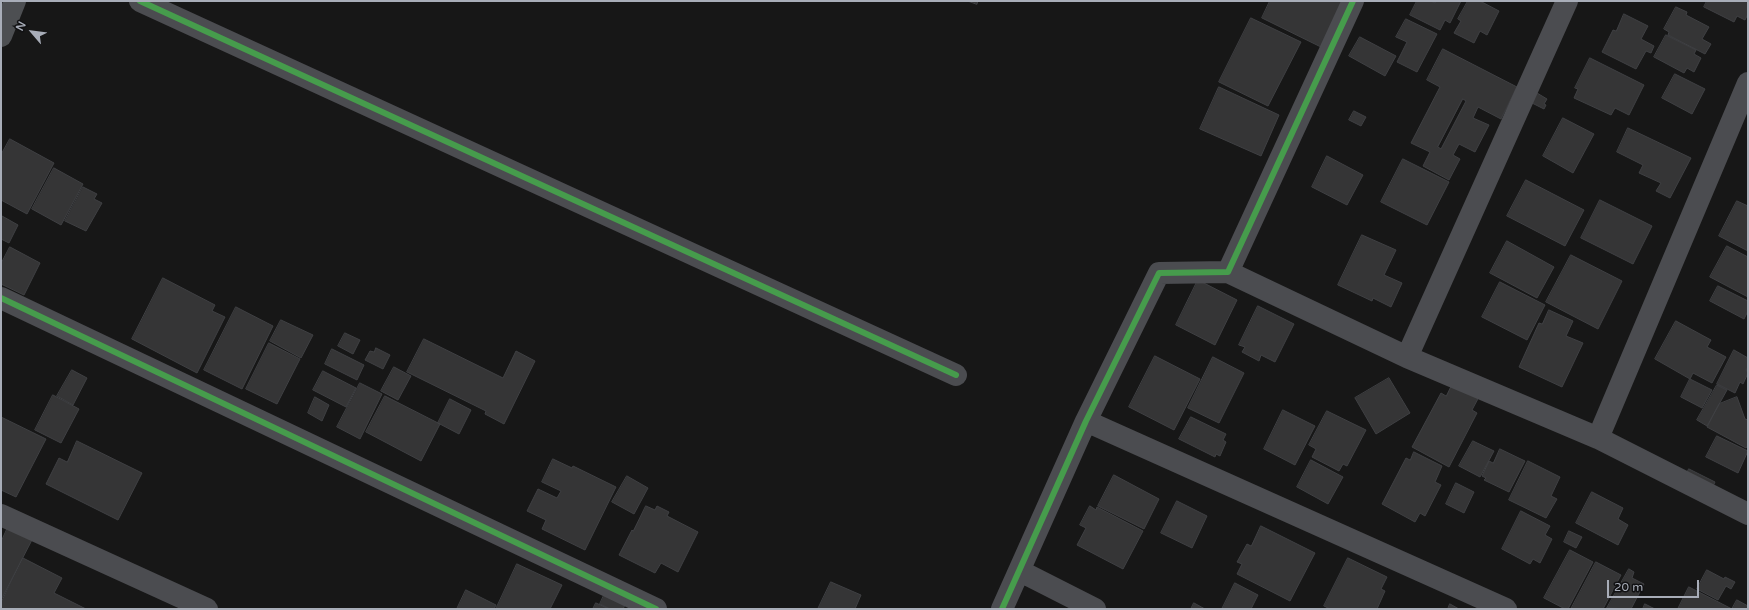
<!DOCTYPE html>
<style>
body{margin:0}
#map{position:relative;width:1749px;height:610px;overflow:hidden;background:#171717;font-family:"Varela Round",sans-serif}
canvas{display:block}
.frame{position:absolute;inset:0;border:2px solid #a8adb8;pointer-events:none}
.north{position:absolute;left:12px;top:12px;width:40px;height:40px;-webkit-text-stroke:3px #111113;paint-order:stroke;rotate:298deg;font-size:11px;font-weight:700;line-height:16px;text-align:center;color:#a8adb8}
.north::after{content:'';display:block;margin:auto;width:14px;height:18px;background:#a8adb8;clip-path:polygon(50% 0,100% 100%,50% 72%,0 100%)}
.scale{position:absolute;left:1607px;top:580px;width:92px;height:18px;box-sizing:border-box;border:2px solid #a8adb8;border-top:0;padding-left:5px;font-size:12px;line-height:14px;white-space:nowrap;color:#a8adb8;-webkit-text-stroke:3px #111113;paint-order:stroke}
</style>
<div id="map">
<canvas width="1749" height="610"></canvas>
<div class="frame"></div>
<div class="north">N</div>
<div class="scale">20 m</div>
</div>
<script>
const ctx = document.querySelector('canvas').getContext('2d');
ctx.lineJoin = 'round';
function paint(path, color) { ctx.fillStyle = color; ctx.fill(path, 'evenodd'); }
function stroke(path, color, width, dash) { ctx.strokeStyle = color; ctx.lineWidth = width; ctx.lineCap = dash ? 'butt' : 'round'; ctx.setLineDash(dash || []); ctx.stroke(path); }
const building = new Path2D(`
 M 968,1 L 978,1 L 977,4 Z
 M 1270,1 L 1349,1 L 1325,49 L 1262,18 Z
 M 1417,1 L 1431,1 L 1435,3 L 1436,1 L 1461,1 L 1450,23 L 1445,20 L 1440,30 L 1410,15 Z
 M 1468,1 L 1480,1 L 1499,11 L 1487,35 L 1480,31 L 1474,43 L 1454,33 L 1461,21 L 1458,19 Z
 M 1707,1 L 1745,1 L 1748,2 L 1748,14 L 1745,20 L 1737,16 L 1734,22 L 1704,7 Z
 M 1676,7 L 1687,12 L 1686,15 L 1709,27 L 1702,39 L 1711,44 L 1705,54 L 1668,35 L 1669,32 L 1664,29 Z
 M 1624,14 L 1648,26 L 1641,39 L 1654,46 L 1651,53 L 1646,51 L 1636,69 L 1602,52 L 1613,30 L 1616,31 Z
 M 1251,18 L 1301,42 L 1268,106 L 1219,82 Z
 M 1406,19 L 1437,34 L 1417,72 L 1397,62 L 1407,42 L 1396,37 Z
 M 1666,35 L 1696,50 L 1694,54 L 1701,58 L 1694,72 L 1687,68 L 1684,73 L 1654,57 Z
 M 1360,37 L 1396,56 L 1385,76 L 1349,56 Z
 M 1443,49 L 1517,87 L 1501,119 L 1478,107 L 1473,118 L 1489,125 L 1475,152 L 1459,144 L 1453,155 L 1460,159 L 1449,180 L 1423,166 L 1430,152 L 1411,143 L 1440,87 L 1427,80 ZM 1463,99 L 1466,101 L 1441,149 L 1438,147 Z
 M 1590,58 L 1644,85 L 1629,115 L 1615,108 L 1611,115 L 1574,98 L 1578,89 L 1575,88 Z
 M 1675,74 L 1705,89 L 1692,114 L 1662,98 Z
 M 1219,87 L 1279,115 L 1261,156 L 1200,129 Z
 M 1537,93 L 1547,99 L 1544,104 L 1546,105 L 1544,109 L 1532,103 Z
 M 1354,111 L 1366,117 L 1361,126 L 1349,120 Z
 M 1563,118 L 1594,134 L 1573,173 L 1543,156 Z
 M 1628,128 L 1691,158 L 1670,198 L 1656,191 L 1661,183 L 1639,173 L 1643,165 L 1617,152 Z
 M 10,139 L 54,163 L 27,214 L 1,200 L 1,155 Z
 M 1327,156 L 1363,175 L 1347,205 L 1312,187 Z
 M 1403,159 L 1449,182 L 1427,225 L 1381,202 Z
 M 54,168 L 83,184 L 61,225 L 32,209 Z
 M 1526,180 L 1584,210 L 1565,246 L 1507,216 Z
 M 83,187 L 97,194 L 94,199 L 102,203 L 86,231 L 65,221 Z
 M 1600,200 L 1652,226 L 1633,264 L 1581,238 Z
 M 1737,201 L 1748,206 L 1748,251 L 1719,236 Z
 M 2,216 L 18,225 L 9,243 L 1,239 Z
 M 1362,235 L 1396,250 L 1384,275 L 1402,283 L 1391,307 L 1373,298 L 1372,301 L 1338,285 Z
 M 1507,241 L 1554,267 L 1537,298 L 1490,273 Z
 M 1727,246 L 1748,257 L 1748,297 L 1710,277 Z
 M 10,247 L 40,263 L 24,295 L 1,284 L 1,264 Z
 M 1571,255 L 1622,281 L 1598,329 L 1546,302 Z
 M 163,278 L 215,305 L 212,311 L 225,317 L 197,373 L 132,339 Z
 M 1198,280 L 1237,300 L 1215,345 L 1176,325 Z
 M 1500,282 L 1545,305 L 1527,340 L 1482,317 Z
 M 1718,286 L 1748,301 L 1748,311 L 1744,319 L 1710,301 Z
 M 1258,306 L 1294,324 L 1275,362 L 1261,355 L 1259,361 L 1242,352 L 1245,347 L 1239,345 Z
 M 236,307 L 273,326 L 242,389 L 204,370 Z
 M 1549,310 L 1573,321 L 1566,336 L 1583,343 L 1562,387 L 1519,367 L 1539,323 L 1542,324 Z
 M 281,320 L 313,335 L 301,358 L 270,341 Z
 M 1676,321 L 1711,340 L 1707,347 L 1726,357 L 1712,383 L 1693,373 L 1690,379 L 1655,359 Z
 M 345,333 L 360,340 L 353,354 L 338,346 Z
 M 424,339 L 503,378 L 516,351 L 535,361 L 504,424 L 485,414 L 486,411 L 407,372 Z
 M 269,343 L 300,359 L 277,404 L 246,389 Z
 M 376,348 L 390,355 L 383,369 L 365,360 L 370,351 L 374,352 Z
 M 332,349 L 364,365 L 357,380 L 325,364 Z
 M 1734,350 L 1748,358 L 1748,367 L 1746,370 L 1748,373 L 1743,384 L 1740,382 L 1735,393 L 1717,384 Z
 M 1155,356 L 1200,379 L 1174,430 L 1129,407 Z
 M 1213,357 L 1244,373 L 1219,423 L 1188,408 Z
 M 394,367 L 411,376 L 398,400 L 381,391 Z
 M 72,370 L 87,378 L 73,405 L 57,396 Z
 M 323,371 L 356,388 L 346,407 L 313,390 Z
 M 1389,378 L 1410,413 L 1376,434 L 1355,398 Z
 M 1690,379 L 1712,390 L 1702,408 L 1681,397 Z
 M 1454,381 L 1480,395 L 1472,410 L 1477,413 L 1449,467 L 1412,447 L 1441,393 L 1446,396 Z
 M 360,383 L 382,394 L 360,439 L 337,427 Z
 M 1717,385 L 1727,390 L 1707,426 L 1697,420 Z
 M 53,395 L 79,409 L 61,443 L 35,430 Z
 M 385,396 L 440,424 L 421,461 L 366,432 Z
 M 315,397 L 329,405 L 322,421 L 308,413 Z
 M 1737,397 L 1745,419 L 1748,420 L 1748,445 L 1746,448 L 1707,427 L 1719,404 Z
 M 450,399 L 471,410 L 459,434 L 438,423 Z
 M 1283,410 L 1315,426 L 1295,465 L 1264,449 Z
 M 1327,411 L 1366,430 L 1347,466 L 1343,464 L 1339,471 L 1312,457 L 1316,449 L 1309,445 Z
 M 1,417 L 46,439 L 16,497 L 1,490 Z
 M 1191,417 L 1226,434 L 1223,440 L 1226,442 L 1220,456 L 1216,454 L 1215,457 L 1179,439 Z
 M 1717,436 L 1748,451 L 1738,473 L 1706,457 Z
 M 77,441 L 142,473 L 118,520 L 46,484 L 59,458 L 67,462 Z
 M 1473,441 L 1494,451 L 1480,477 L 1459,466 Z
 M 1500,449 L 1525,461 L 1509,492 L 1484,480 L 1486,478 L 1482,476 L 1489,461 L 1493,463 Z
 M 1414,452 L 1442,466 L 1435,482 L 1441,485 L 1425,516 L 1420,513 L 1415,522 L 1382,504 L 1406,458 L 1410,460 Z
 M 553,459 L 572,468 L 573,466 L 616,487 L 585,550 L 542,529 L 546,520 L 527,511 L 538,489 L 557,498 L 561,491 L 542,482 Z
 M 1311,460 L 1343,477 L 1328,504 L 1297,487 Z
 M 1528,461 L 1560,477 L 1551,496 L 1557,499 L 1546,518 L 1509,500 Z
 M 1689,469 L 1715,482 L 1710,493 L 1684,479 Z
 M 1114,475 L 1159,499 L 1144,529 L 1098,506 Z
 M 627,476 L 648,488 L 634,514 L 612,502 Z
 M 1456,483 L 1474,492 L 1464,513 L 1446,504 Z
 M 1592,492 L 1623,508 L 1618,519 L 1628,525 L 1618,545 L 1576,523 Z
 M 1177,501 L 1207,516 L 1192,548 L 1161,533 Z
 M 646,506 L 655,510 L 657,506 L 669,512 L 667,516 L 698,532 L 678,572 L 661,563 L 655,573 L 619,555 L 632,530 L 633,531 Z
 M 1090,506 L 1096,510 L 1097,507 L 1143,531 L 1123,569 L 1077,545 L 1086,528 L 1080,525 Z
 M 1521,511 L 1550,526 L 1545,535 L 1552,539 L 1540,563 L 1533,559 L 1530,564 L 1502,549 Z
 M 10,523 L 34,536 L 1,600 L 1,542 Z
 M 1261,526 L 1315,553 L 1290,601 L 1237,574 L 1242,564 L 1237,562 L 1247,544 L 1251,546 Z
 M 1569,531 L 1582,537 L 1576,548 L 1564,542 Z
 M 1570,550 L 1593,562 L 1568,609 L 1565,609 L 1544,598 Z
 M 23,558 L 62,578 L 54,593 L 86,609 L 1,609 L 1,603 Z
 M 1348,558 L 1387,577 L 1381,589 L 1385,591 L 1377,609 L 1330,609 L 1324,606 Z
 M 1596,562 L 1621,575 L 1603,609 L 1571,609 Z
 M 517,564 L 562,585 L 550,609 L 496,609 Z
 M 1629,569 L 1634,572 L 1632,578 L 1644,584 L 1631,609 L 1607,608 Z
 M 1707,570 L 1724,579 L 1725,577 L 1735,582 L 1731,589 L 1726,586 L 1718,600 L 1697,589 Z
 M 831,582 L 861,595 L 855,609 L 818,609 Z
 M 1235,583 L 1258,595 L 1251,609 L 1222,609 Z
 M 1689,587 L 1732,609 L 1678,609 Z
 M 466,590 L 496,605 L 494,609 L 457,609 Z
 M 605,593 L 626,603 L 623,609 L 610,609 L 600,604 Z
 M 1737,600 L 1748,606 L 1748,609 L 1732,609 Z
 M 596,603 L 609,609 L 593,609 Z
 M 1194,603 L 1205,609 L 1191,609 Z
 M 1450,604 L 1459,609 L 1448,609 Z
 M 1645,604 L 1655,609 L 1643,609 Z`);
const minor = new Path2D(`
 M 140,1 L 956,375
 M 1228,272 L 1407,357 L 1598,438 L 1748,514
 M 1,298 L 656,609
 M 1407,357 L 1567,1
 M 1086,421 L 1506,609
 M 1598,438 L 1748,83
 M 1,515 L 207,609
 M 1020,571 L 1095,609
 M 1002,609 L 1086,421 L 1159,273 L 1228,272 L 1353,1`);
const primary = new Path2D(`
 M 1,36 L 15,1`);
const cycleway = new Path2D(`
 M 140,1 L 956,375
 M 1,298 L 656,609
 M 1002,609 L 1086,421 L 1159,273 L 1228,272 L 1353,1`);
paint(building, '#353536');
stroke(building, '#3f4043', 1);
stroke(minor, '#4b4c50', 22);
stroke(primary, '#4d4f52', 22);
stroke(cycleway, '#469c4c', 6);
</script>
